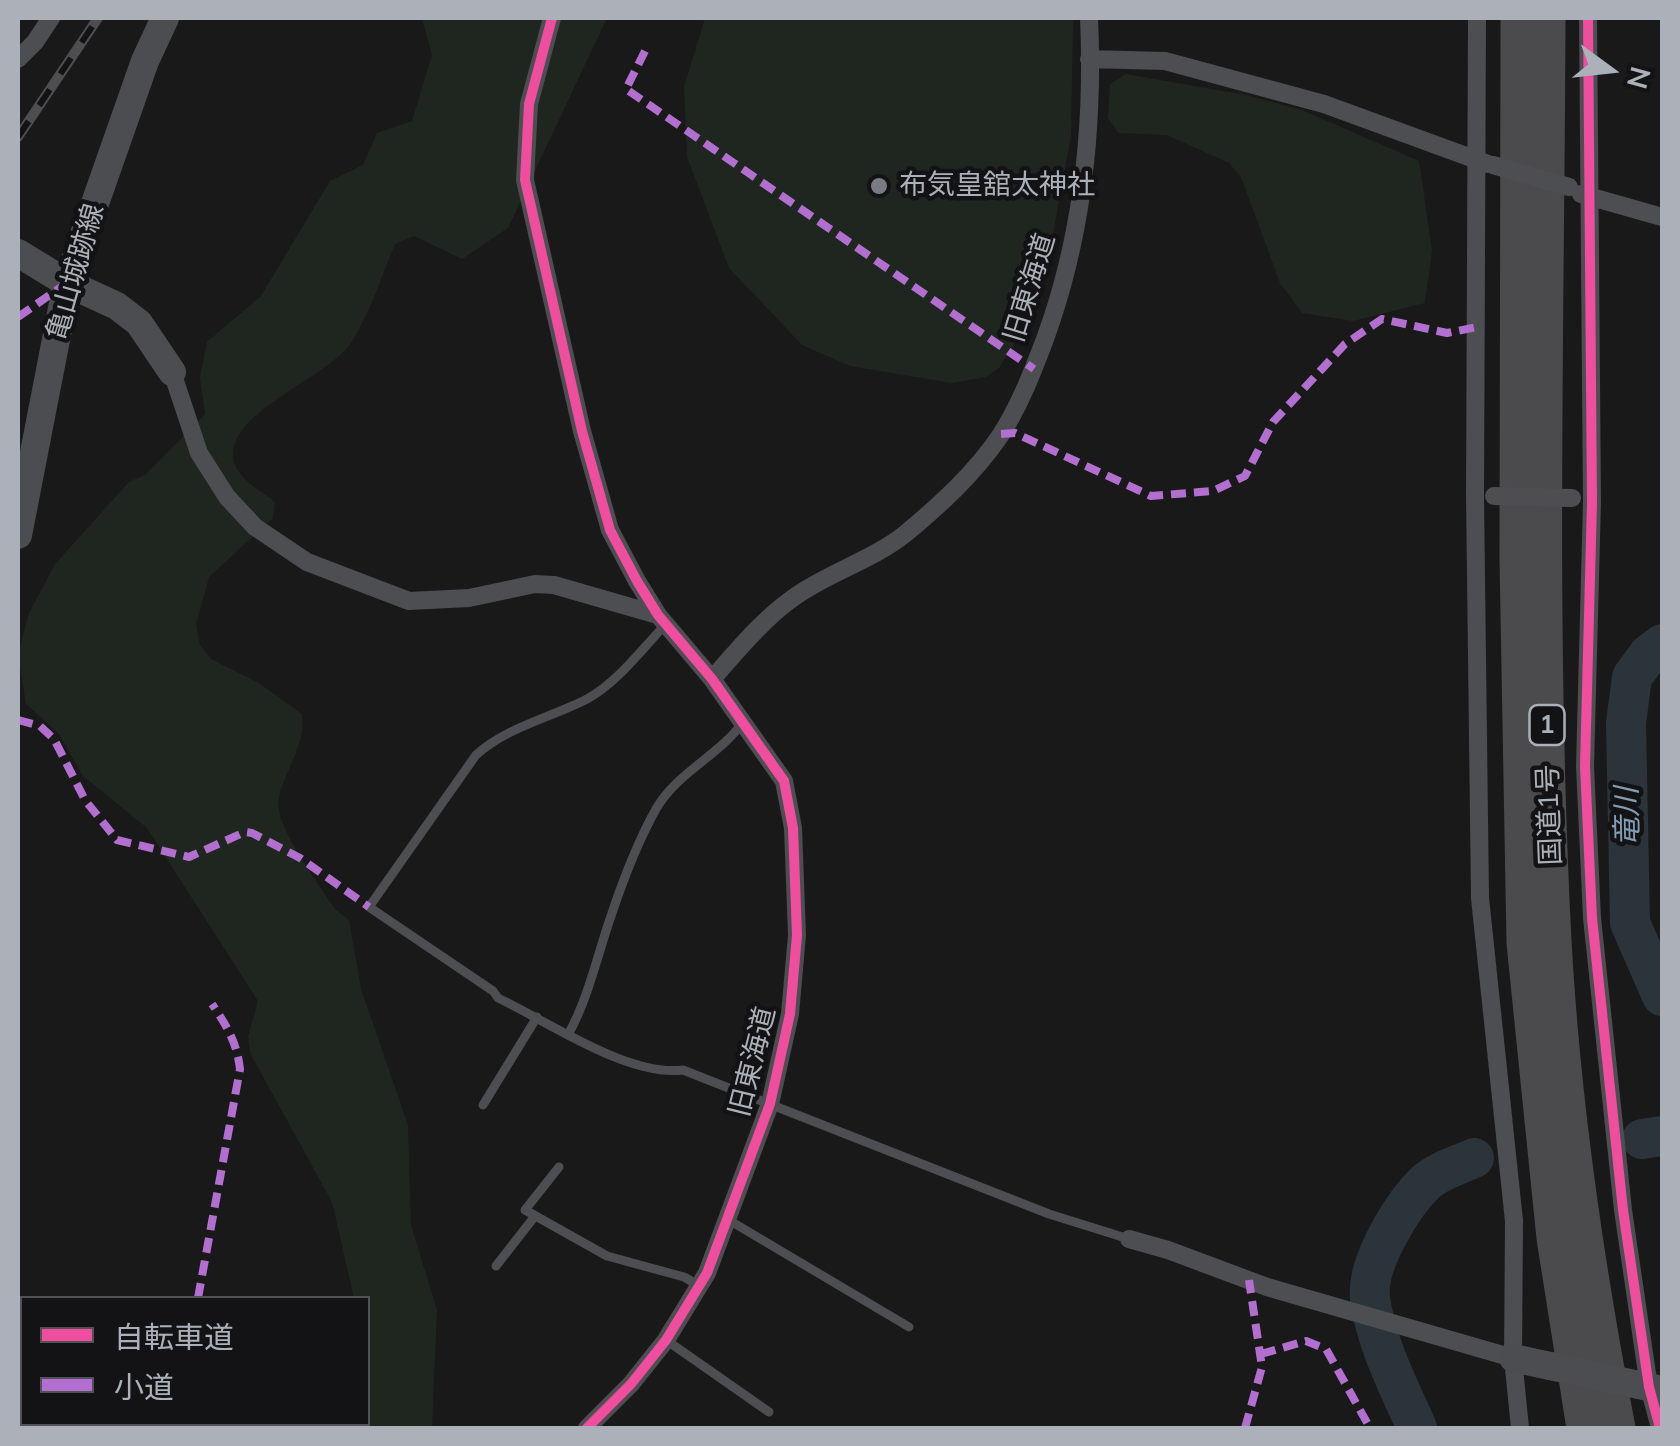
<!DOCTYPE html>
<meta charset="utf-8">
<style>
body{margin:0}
#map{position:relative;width:1680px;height:1446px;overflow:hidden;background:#191919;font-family:Mulish,"Noto Sans JP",sans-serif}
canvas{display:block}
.frame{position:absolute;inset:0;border:20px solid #abb0b9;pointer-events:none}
.legend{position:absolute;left:20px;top:1296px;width:350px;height:130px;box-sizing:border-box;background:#131315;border:2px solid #505257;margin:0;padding:12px 18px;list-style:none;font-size:30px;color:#abb0b9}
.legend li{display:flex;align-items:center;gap:20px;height:50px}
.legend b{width:50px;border:2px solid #505257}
.north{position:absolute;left:1560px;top:20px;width:100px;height:100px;-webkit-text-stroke:8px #131315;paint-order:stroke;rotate:105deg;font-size:28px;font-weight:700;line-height:40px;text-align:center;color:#abb0b9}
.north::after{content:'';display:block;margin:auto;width:35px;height:45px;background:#abb0b9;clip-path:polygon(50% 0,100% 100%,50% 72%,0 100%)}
</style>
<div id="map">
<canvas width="1680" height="1446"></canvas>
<div class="frame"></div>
<ul class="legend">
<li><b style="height:12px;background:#ef4d9e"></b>自転車道</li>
<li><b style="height:12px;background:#b36fd0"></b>小道</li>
</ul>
<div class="north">N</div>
</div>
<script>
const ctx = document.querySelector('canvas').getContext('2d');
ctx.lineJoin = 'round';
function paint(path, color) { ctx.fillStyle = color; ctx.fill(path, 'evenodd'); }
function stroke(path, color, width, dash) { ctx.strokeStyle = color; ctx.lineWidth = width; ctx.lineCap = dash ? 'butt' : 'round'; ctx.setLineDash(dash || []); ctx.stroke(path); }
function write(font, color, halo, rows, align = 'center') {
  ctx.font = font + ' Mulish,"Noto Sans JP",sans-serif'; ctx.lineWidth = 9; ctx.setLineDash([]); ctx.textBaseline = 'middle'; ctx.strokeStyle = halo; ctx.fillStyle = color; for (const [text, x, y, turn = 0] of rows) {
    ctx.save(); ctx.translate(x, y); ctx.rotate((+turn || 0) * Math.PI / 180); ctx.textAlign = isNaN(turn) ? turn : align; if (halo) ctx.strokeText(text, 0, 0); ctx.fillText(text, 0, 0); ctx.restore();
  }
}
const green = new Path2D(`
 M 422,18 L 607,18 L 508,228 L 462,259 L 414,236 L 395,244 C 382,275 369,316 351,343 C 327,380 205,420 239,472 C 247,484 264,493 275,502 L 273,518 L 209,577 L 196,625 L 200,645 L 211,659 L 259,683 L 302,714 C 306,745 286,768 279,797 C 272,824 320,885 335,909 L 349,920 L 361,989 L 408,1125 L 411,1225 L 437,1310 L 432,1428 L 353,1428 L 353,1424 L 368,1424 L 368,1298 L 354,1298 L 332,1202 L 250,1053 L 248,1036 L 258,1001 L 147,828 L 82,775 L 59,734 L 26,704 L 18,654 L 29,613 L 55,564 L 129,482 L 146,474 L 205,414 L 200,378 L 207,342 L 261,296 L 330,181 L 363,165 L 377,133 L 412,121 L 432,55 Z
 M 705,18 L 1073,18 L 1071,135 L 1052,240 L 1028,322 L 999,368 L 986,377 L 952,383 L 850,366 L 802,345 L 729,268 L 687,157 L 684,87 Z
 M 1126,74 L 1246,95 L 1302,110 L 1419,161 L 1432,250 L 1425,303 L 1353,321 L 1302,313 L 1280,283 L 1241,177 L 1229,163 L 1167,135 L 1118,133 L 1108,118 L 1110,84 Z`);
const river = new Path2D(`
 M 1662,644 L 1649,654 L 1632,677 L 1626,723 L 1630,923 L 1662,996
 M 1642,1139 L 1662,1136
 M 1417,1428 C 1399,1387 1376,1344 1370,1298 C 1366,1264 1402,1205 1426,1182 C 1438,1171 1459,1165 1474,1158`);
const lane = new Path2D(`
 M 666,624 C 642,649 617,683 587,699 C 550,718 507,727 476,755 L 369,907 L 493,991 L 498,998 C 549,1022 628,1077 683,1070 L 1049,1214 L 1129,1239
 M 569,1033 C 589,996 597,956 611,916 C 623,880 637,843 656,809 C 677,772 719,756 743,722
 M 483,1105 L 537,1017
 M 559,1167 L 525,1210 L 607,1256 L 684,1277 L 698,1285
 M 727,1219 L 909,1327
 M 496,1266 L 535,1216
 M 666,1340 L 769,1412`);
const street = new Path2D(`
 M 552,18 L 529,104 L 525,180 L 582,431 L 610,530 L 637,581 L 658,615 L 712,679 L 784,781 L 793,828 L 797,935 L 790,1014 L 770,1104 L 707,1273 L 666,1340 L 631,1384 L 587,1428
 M 1477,18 L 1475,496 L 1480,898 L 1514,1221 L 1513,1358 L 1520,1428
 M 1588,18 L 1592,502 L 1585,766 L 1592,918 L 1623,1210 L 1649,1387 L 1660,1428
 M 18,59 L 35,42 L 51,18
 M 1089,59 L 1165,61 L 1324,104 L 1488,164
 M 1581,194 L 1662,217
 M 172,372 L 199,453 L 227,497 L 255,527 L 307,562 L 409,601 L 469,598 L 535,584 L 554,585 L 658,615
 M 712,679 C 737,651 762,620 793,598 C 827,573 871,561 905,534 C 940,505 974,474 1000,436 C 1019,407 1033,371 1045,339 C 1083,235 1094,128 1089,18
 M 1129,1239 L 1168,1250 L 1267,1287 L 1513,1358`);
const secondary = new Path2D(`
 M 18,253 L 67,283 L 117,306 L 139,323 L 172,372
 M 18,535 L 67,283 L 145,61 L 165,18
 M 1513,1358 L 1550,1366
 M 1639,1385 L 1662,1390`);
const highway = new Path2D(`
 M 1518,18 L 1517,559 L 1524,943 L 1554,1238 L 1584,1428
 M 1548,18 C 1547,325 1538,634 1554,941 C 1563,1105 1587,1268 1618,1428`);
const rail = new Path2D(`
 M 18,137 L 98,18`);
const streetBridge = new Path2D(`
 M 1493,165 L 1569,187
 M 1494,496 L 1572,498`);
const secondaryBridge = new Path2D(`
 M 1550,1366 L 1639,1385`);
const quiet = new Path2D(`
 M 645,51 L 626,89 L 1034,369
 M 18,317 L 67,283
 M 1001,434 L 1015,433 L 1151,496 L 1213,491 L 1245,476 L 1273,422 L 1345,344 L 1382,319 L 1447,333 L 1477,327
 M 18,720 L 40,726 L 54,739 L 85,800 L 117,840 L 189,857 L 245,832 L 252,833 L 300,858 L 369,907
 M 198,1298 L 240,1069 C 237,1043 227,1026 212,1004
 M 1261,1354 L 1306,1341 L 1326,1349 L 1370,1428
 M 18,1403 L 22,1404
 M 131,1424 L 159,1428
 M 174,1428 L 175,1424
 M 1245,1428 L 1262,1367 L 1249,1280`);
const cycleway = new Path2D(`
 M 552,18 L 529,104 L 525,180 L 582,431 L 610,530 L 637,581 L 658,615 L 712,679 L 784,781 L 793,828 L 797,935 L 790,1014 L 770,1104 L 707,1273 L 666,1340 L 631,1384 L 587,1428
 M 1588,18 L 1592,502 L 1585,766 L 1592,918 L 1623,1210 L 1649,1387 L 1660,1428`);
const markers = [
 [879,186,10,"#787b81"]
];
const shields = [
 [1547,725,35]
];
const shieldNames = [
 ["1",1547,725]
];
const poiNames = [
 ["布気皇舘太神社",899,186]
];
const streetNames = [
 ["亀山城跡線",76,272,-74],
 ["旧東海道",1030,288,-73],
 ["国道1号",1550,815,-92],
 ["旧東海道",753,1062,-76]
];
const waterNames = [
 ["竜川",1628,817,-91]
];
paint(green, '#1f2620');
stroke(river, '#2c343b', 40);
stroke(lane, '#4d4e52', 9);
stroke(street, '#4d4e52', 18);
stroke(secondary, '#4c4d50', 28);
stroke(highway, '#4b4b4e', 35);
stroke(rail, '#4e4e50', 10);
stroke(rail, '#131315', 6, [19]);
stroke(streetBridge, '#4d4e52', 18);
stroke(secondaryBridge, '#4c4d50', 28);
stroke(quiet, '#b36fd0', 8, [15, 8]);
stroke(cycleway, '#ef4d9e', 10);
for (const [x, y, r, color] of markers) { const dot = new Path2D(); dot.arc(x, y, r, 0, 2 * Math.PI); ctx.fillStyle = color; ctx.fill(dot); stroke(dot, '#131315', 4); }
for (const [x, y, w] of shields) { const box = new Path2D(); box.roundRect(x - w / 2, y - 20, w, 40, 8); ctx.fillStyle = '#131315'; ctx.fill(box); stroke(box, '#abb0b9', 2.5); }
write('bold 25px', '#abb0b9', null, shieldNames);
write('28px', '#abb0b9', '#131315', poiNames, 'left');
write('28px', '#abb0b9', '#131315', streetNames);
write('italic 30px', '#839eb3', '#131315', waterNames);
</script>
